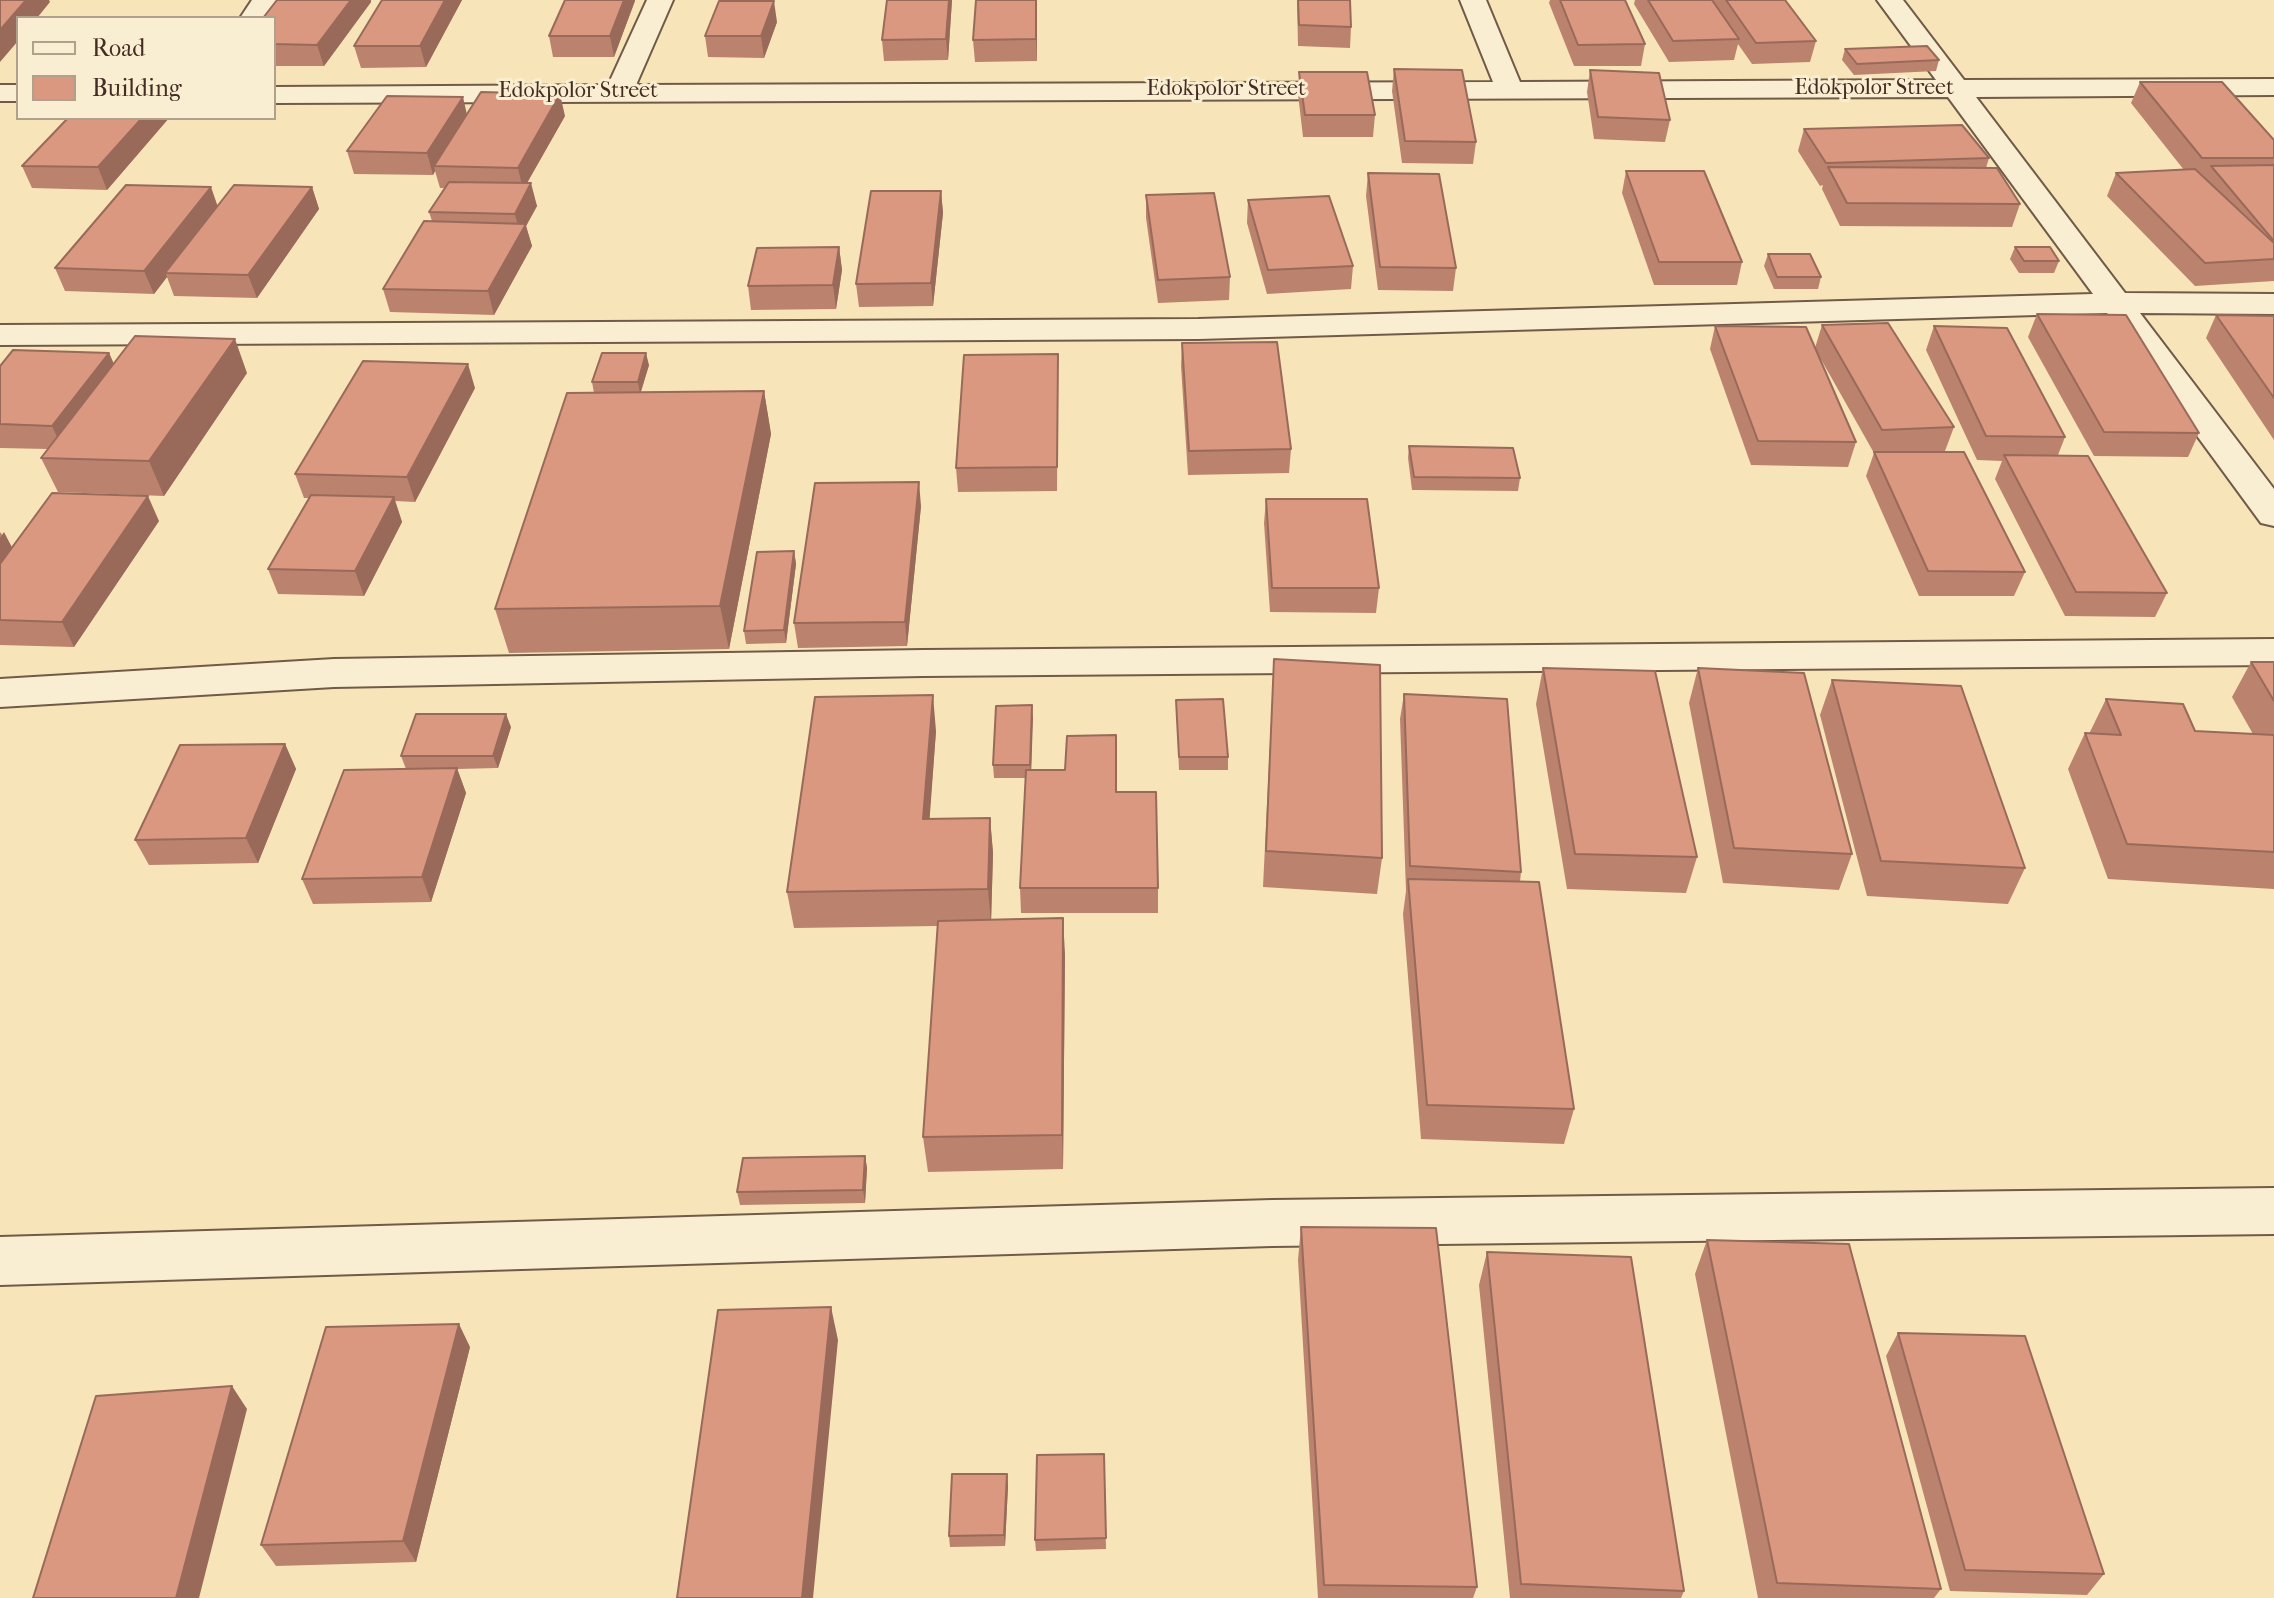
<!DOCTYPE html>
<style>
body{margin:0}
#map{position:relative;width:2274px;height:1598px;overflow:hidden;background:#f7e5b9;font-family:"IM FELL French Canon",serif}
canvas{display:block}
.legend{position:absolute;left:16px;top:16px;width:260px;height:104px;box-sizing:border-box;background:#faeed2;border:2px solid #b1a08c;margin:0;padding:10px 14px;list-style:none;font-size:24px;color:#432c23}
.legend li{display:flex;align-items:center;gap:16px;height:40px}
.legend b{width:40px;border:2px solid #b1a08c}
</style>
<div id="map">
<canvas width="2274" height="1598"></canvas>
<ul class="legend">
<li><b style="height:10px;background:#faeed2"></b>Road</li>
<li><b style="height:22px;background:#da9880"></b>Building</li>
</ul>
</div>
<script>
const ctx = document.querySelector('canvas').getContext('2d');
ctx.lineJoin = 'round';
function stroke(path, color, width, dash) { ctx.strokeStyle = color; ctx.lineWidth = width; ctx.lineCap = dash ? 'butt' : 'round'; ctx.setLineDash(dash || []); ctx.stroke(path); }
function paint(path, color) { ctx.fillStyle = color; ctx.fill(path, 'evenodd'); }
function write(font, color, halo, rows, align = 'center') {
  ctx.font = font + ' "IM FELL French Canon",serif'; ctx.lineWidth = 6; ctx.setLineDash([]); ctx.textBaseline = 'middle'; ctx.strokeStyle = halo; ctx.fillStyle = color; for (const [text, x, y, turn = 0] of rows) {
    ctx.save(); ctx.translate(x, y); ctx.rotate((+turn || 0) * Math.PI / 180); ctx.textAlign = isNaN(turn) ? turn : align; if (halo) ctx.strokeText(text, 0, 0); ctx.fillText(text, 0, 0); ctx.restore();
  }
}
const minor = new Path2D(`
 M 252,0 L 278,0 L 266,18 L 240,18 Z
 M 647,0 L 673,0 L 636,85 L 1493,82 L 1460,0 L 1486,0 L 1520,82 L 1936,80 L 1877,0 L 1903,0 L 1964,80 L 2274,79 L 2274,95 L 1976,97 L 2125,293 L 2274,294 L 2274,314 L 2140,313 L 2274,489 L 2274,526 L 2261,523 L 2107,313 L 1198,339 L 0,345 L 0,325 L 1198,319 L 2093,294 L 1948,97 L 274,103 L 274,87 L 608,85 Z
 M 0,85 L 18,85 L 18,101 L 0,101 Z
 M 2274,639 L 2274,665 L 923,676 L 334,687 L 0,707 L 0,679 L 334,659 L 923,650 Z
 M 2274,1188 L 2274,1234 L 1272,1246 L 0,1285 L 0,1237 L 1272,1200 Z`);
const wall = new Path2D(`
 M 277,0 L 371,0 L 371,2 L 324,66 L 274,66 L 274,18 Z
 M 382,0 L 462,0 L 426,67 L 361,68 L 354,46 Z
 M 565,0 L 635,0 L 614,57 L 553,57 L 549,36 Z
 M 887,0 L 952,0 L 948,60 L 884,61 L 882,40 Z
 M 1037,0 L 1037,61 L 975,62 L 973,40 Z
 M 1297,0 L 1350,0 L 1351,27 L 1350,48 L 1298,46 Z
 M 1550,0 L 1625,0 L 1645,44 L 1641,66 L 1574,66 L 1549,3 Z
 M 1635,0 L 1785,0 L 1816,41 L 1810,62 L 1752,64 L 1738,44 L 1734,60 L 1669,62 L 1634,4 Z
 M 777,22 L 764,58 L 708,57 L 705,36 Z
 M 1845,49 L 1939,60 L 1936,71 L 1854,75 L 1842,60 Z
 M 1394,69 L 1476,142 L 1473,164 L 1402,163 L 1392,91 Z
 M 1590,70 L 1670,120 L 1665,142 L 1594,139 L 1587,92 Z
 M 1299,72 L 1375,115 L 1373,137 L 1303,137 L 1298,94 Z
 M 2140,82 L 2274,140 L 2274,281 L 2195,286 L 2107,196 L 2116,173 L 2184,170 L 2131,103 Z
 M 467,114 L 565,116 L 527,183 L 537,206 L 526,226 L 532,246 L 494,315 L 390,312 L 383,289 L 432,221 L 429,212 L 444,188 L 440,188 L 435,171 L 433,175 L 354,174 L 347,151 Z
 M 169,118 L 107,190 L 32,188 L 22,166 Z
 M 1804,129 L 1989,158 L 1986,168 L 2020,204 L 2012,227 L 1840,226 L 1822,189 L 1823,185 L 1820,186 L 1798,151 Z
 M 1626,171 L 1742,262 L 1737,285 L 1654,285 L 1622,193 Z
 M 1368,173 L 1456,268 L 1453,291 L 1378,290 L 1366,196 Z
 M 312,187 L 319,209 L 257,298 L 174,296 L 167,277 L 154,294 L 65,291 L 55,268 L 218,206 Z
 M 941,191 L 943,213 L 933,306 L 859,307 L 856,284 Z
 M 1146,195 L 1230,277 L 1229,300 L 1158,303 L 1146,218 Z
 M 1248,200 L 1353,266 L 1351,289 L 1267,294 L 1247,223 Z
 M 839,247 L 842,270 L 836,309 L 751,310 L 748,286 Z
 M 2015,247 L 2059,261 L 2054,273 L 2019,273 L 2010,259 Z
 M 1768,254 L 1821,277 L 1818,289 L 1774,289 L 1764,266 Z
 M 2037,314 L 2199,433 L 2188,457 L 2094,456 L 2028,337 Z
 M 2216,315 L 2274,316 L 2274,440 L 2206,338 Z
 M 1822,325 L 1954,427 L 1945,451 L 1925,452 L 2025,572 L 2014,596 L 1919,596 L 1866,476 L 1874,453 L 1818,354 L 1856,442 L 1848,467 L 1751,465 L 1710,349 L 1715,326 L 1815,348 Z
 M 1934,326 L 2065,437 L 2058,455 L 2167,593 L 2155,617 L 2065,616 L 1995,479 L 2002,461 L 1977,460 L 1926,350 Z
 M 1182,343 L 1291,449 L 1289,473 L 1188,475 L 1181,366 Z
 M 109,353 L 114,364 L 247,373 L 164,496 L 58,492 L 41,458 L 48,449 L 0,448 L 0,366 Z
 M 649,365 L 641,392 L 764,391 L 771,434 L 729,649 L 509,653 L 495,609 L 594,393 L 592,382 Z
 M 1058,377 L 1057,491 L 958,492 L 956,468 Z
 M 475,388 L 415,502 L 395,501 L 402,522 L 364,596 L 278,594 L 268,569 L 309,498 L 304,498 L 295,474 Z
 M 1409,446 L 1520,478 L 1518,491 L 1412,490 L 1408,458 Z
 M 1266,499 L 1379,588 L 1376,613 L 1270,612 L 1264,523 Z
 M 921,506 L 907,646 L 798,648 L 794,623 Z
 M 159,521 L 74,647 L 0,645 L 0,532 L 12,547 Z
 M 794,551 L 796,564 L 786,643 L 746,644 L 744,631 Z
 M 1274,659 L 1382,858 L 1377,894 L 1263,887 Z
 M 2251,662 L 2274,662 L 2274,889 L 2108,879 L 2068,769 L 2085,733 L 2089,734 L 2106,699 L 2195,731 L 2253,734 L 2232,697 Z
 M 1543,668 L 1697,857 L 1686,893 L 1567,889 L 1536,704 Z
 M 1698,668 L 1852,854 L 1839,890 L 1723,883 L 1689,703 Z
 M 1832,680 L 2025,868 L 2008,904 L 1867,896 L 1820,715 Z
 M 1404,694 L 1521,872 L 1520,882 L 1574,1109 L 1564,1144 L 1421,1139 L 1403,914 L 1406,891 L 1400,719 Z
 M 1176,700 L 1228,757 L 1228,770 L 1179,770 Z
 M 1032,705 L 1031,770 L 1116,792 L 1158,888 L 1158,913 L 1021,913 L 1020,888 L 1026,778 L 994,778 L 993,765 Z
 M 511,727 L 498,768 L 457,769 L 466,793 L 431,902 L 313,904 L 302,879 L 406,769 L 401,756 Z
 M 936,731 L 929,819 L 990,818 L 993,853 L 991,920 L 1065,954 L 1063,1169 L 928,1172 L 923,1137 L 938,926 L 794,928 L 787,892 Z
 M 285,744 L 296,769 L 258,863 L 149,865 L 135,840 Z
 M 865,1156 L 867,1168 L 865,1203 L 740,1205 L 737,1192 Z
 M 1301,1227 L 1477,1587 L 1473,1598 L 1318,1598 L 1298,1260 Z
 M 1707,1240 L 1941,1589 L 1934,1598 L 1758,1598 L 1695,1274 Z
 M 1487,1252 L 1684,1591 L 1681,1598 L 1510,1598 L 1479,1285 Z
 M 1898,1333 L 2104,1574 L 2087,1595 L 1950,1591 L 1886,1356 Z
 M 470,1347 L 416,1562 L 276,1566 L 261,1545 Z
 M 1104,1454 L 1106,1549 L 1036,1551 L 1035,1540 Z
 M 1007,1474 L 1008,1486 L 1005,1546 L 950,1547 L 949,1536 Z`);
const shadedWall = new Path2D(`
 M 26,0 L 49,0 L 50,2 L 37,18 L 18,18 L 18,41 L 0,62 L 0,30 Z
 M 351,0 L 371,0 L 371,2 L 324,66 L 317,45 Z
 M 445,0 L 462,0 L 426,67 L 420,46 Z
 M 624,0 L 635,0 L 635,1 L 614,57 L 610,36 Z
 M 949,0 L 952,0 L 948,60 L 946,39 Z
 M 1036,0 L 1037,0 L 1037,61 L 1036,39 Z
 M 774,1 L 777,22 L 764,58 L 761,36 Z
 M 560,94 L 565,116 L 523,190 L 518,168 Z
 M 463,97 L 468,119 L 434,166 L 435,171 L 433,175 L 427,153 Z
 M 142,118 L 169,118 L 107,190 L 98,167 Z
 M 531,183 L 537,206 L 526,226 L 532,246 L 494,315 L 488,291 L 520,235 L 515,214 Z
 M 211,187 L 219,210 L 165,273 L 167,277 L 154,294 L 144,271 Z
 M 312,187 L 319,209 L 257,298 L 248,275 Z
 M 941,191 L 943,213 L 933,306 L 931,283 Z
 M 839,247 L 842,270 L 836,309 L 833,285 Z
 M 235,339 L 247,373 L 164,496 L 149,461 Z
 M 109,353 L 119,376 L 63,450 L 52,426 Z
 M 646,353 L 649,365 L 640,394 L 638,382 Z
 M 468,364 L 475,388 L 415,502 L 407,477 Z
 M 764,391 L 771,434 L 729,649 L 720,606 Z
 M 919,482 L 921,506 L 907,646 L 905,622 Z
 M 148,496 L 159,521 L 74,647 L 62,622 Z
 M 394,497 L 402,522 L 364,596 L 355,571 Z
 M 4,532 L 17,557 L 0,579 L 0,538 Z
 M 794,551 L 796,564 L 786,643 L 784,630 Z
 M 933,695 L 936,731 L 927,855 L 923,819 Z
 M 1032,705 L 1033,718 L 1031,778 L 1030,765 Z
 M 506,714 L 511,727 L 498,768 L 493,756 Z
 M 285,744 L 296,769 L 258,863 L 246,838 Z
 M 457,768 L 466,793 L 431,902 L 422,877 Z
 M 990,818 L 993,853 L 991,925 L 988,889 Z
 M 1063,918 L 1065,954 L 1063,1169 L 1062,1135 Z
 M 865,1156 L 867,1168 L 865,1203 L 863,1190 Z
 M 831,1307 L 838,1340 L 813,1598 L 802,1598 Z
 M 459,1324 L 470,1347 L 416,1562 L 403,1541 Z
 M 232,1386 L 247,1409 L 199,1598 L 176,1598 Z
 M 1007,1474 L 1008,1486 L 1005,1546 L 1004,1535 Z`);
const building = new Path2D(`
 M 0,0 L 26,0 L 0,30 Z
 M 277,0 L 351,0 L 317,45 L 274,44 L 274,18 L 263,18 Z
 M 382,0 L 445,0 L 420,46 L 354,46 Z
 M 565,0 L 624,0 L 610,36 L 549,36 Z
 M 887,0 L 949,0 L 946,39 L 882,40 Z
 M 976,0 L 1036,0 L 1036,39 L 973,40 Z
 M 1298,0 L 1350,0 L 1351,27 L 1299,25 Z
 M 1560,0 L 1625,0 L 1645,44 L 1578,45 Z
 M 1648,0 L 1712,0 L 1739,39 L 1673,41 Z
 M 1726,0 L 1785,0 L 1816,41 L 1756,43 Z
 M 719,1 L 774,1 L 761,36 L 705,36 Z
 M 1927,46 L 1939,60 L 1857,64 L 1845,49 Z
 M 1394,69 L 1462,70 L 1476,142 L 1405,141 Z
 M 1590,70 L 1659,73 L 1670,120 L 1598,117 Z
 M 1299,72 L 1367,72 L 1375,115 L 1305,115 Z
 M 2140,82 L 2222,82 L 2274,140 L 2274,158 L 2202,158 Z
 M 481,92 L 560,94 L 518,168 L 434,166 Z
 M 387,96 L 463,97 L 427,153 L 347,151 Z
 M 68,118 L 142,118 L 98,167 L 22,166 Z
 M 1962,125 L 1989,158 L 1826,163 L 1804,129 Z
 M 2274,165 L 2274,241 L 2211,166 Z
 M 1828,167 L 1997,168 L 2020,204 L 1847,203 Z
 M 2195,169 L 2274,243 L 2274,259 L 2205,263 L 2116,173 Z
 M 1626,171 L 1704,171 L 1742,262 L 1659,262 Z
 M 1368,173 L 1439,174 L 1456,268 L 1380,267 Z
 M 449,182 L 531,183 L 515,214 L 429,212 Z
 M 126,185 L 211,187 L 144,271 L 55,268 Z
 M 234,185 L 312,187 L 248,275 L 165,273 Z
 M 871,191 L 941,191 L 931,283 L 856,284 Z
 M 1214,193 L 1230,277 L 1158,280 L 1146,195 Z
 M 1329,196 L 1353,266 L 1268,270 L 1248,200 Z
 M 424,221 L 526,224 L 488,291 L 383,289 Z
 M 839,247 L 833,285 L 748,286 L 757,248 Z
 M 2015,247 L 2050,247 L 2059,261 L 2024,261 Z
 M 1768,254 L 1810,254 L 1821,277 L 1777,277 Z
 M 2037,314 L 2126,315 L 2199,433 L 2104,432 Z
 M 2216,315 L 2274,316 L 2274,398 Z
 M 1888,323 L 1954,427 L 1882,430 L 1822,325 Z
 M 1715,326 L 1806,327 L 1856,442 L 1758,441 Z
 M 1934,326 L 2007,328 L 2065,437 L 1986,436 Z
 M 135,336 L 235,339 L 149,461 L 41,458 Z
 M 1277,342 L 1291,449 L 1189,451 L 1182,343 Z
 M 13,350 L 109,353 L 52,426 L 0,424 L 0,366 Z
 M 602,353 L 646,353 L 638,382 L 592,382 Z
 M 1058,354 L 1057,467 L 956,468 L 964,355 Z
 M 363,361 L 468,364 L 407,477 L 295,474 Z
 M 764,391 L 720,606 L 495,609 L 567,393 Z
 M 1409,446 L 1513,448 L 1520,478 L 1414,477 Z
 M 1874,452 L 1964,452 L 2025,572 L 1928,571 Z
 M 2004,455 L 2088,456 L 2167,593 L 2076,592 Z
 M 919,482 L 905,622 L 794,623 L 815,483 Z
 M 52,493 L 148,496 L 62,622 L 0,620 L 0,564 Z
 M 311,495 L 394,497 L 355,571 L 268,569 Z
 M 1266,499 L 1367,499 L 1379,588 L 1272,588 Z
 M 794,551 L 784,630 L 744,631 L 757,552 Z
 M 1274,659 L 1380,665 L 1382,858 L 1266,851 Z
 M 2251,662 L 2274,662 L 2274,701 Z
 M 1543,668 L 1655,671 L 1697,857 L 1575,854 Z
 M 1698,668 L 1804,673 L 1852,854 L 1734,848 Z
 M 1832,680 L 1961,686 L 2025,868 L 1881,861 Z
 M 1404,694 L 1507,699 L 1521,872 L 1410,866 Z
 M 933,695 L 923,819 L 990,818 L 988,889 L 787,892 L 815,697 Z
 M 1223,699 L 1228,757 L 1179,757 L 1176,700 Z
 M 2106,699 L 2183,704 L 2195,731 L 2274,735 L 2274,852 L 2127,844 L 2085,733 L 2121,735 Z
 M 1032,705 L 1030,765 L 993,765 L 996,706 Z
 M 416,714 L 506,714 L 493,756 L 401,756 Z
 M 1116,735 L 1116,792 L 1156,792 L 1158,888 L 1020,888 L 1026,770 L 1065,770 L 1067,736 Z
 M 285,744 L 246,838 L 135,840 L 180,745 Z
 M 457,768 L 422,877 L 302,879 L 344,770 Z
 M 1408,879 L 1539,882 L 1574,1109 L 1427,1105 Z
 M 1063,918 L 1062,1135 L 923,1137 L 938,921 Z
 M 865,1156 L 863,1190 L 737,1192 L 743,1158 Z
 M 1301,1227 L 1436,1228 L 1477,1587 L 1324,1585 Z
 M 1707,1240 L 1849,1244 L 1941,1589 L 1777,1583 Z
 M 1487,1252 L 1631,1257 L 1684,1591 L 1521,1584 Z
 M 831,1307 L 802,1598 L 677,1598 L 718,1310 Z
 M 459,1324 L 403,1541 L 261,1545 L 326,1327 Z
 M 1898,1333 L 2025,1336 L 2104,1574 L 1965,1570 Z
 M 232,1386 L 176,1598 L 33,1598 L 96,1396 Z
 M 1104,1454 L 1106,1538 L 1035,1540 L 1037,1455 Z
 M 952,1474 L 1007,1474 L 1004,1535 L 949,1536 Z`);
const farStreetnames = [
 ["Edokpolor Street",1874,89],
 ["Edokpolor Street",1226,90],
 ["Edokpolor Street",578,92]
];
stroke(minor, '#705a48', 4);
paint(minor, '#faeed2');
paint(wall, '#bb836e');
paint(shadedWall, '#996a5a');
paint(building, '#da9880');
stroke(building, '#996a5a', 2);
write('22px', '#432c23', '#faeed2', farStreetnames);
</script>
